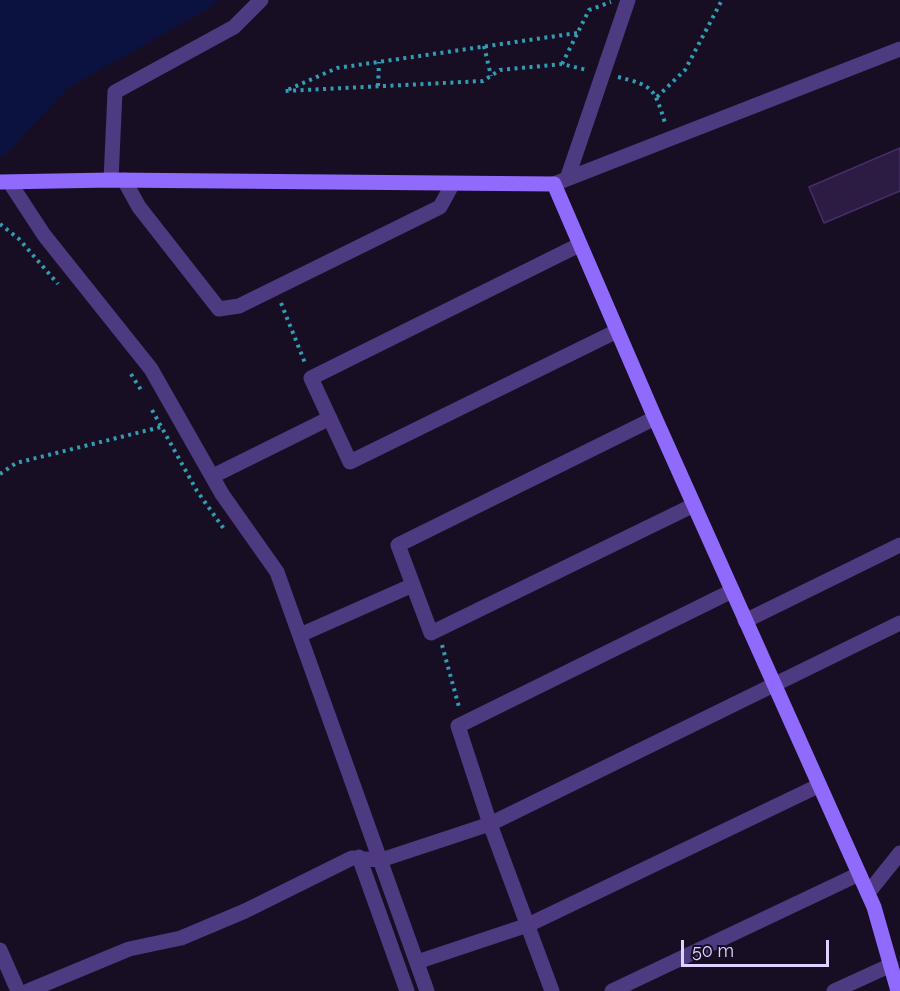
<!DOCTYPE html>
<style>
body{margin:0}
#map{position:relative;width:900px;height:991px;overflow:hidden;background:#170e23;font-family:Raleway,sans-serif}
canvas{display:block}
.scale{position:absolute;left:681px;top:940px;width:148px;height:27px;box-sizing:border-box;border:3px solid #e1d1fe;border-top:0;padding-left:8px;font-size:18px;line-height:21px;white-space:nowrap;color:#e1d1fe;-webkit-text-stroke:4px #170e23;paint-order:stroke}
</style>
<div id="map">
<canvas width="900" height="991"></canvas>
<div class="scale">50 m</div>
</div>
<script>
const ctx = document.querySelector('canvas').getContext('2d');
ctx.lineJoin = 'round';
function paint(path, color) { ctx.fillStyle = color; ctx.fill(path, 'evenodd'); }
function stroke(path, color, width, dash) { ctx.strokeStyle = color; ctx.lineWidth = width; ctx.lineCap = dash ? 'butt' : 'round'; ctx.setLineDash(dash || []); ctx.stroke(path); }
const water = new Path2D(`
 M 0,0 L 219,0 L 211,7 L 68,88 L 3,157 L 0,155 Z`);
const building = new Path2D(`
 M 900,148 L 900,191 L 824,223 L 809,187 Z`);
const path = new Path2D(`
 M 577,33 L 337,68 L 285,91 L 483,81 L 500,70 L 562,64 L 587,70
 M 484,46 L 491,76
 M 562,64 L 589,10 L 611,2
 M 618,77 C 654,86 654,88 665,123
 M 378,86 L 379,62
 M 657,97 L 685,70 L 722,0
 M 0,224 L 19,239 L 58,284
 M 281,303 L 305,363
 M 131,374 L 141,390
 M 152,410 L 197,491 L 224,529
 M 0,474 L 16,463 L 161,427
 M 442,645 L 459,707`);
const street = new Path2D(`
 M 567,179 L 628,0
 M 111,180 L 115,92 L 234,27 L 261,0
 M 124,180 L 139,207 L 219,309 L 239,306 L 440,207 L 452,185
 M 10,183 L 44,235 L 151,369 L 222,494 L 277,572 L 427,991
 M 554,184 L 900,49
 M 579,245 L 311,378 L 350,462 L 617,331
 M 655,418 L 398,545 L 431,633 L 694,505
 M 213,476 L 330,418
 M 745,621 L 900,545
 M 300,635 L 413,585
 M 359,857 L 407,991
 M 868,893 L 900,853
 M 0,950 L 18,991
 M 417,962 L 528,925 L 818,786
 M 28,991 L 129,949 L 181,938 L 245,911 L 352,858 L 381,860 L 490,824 L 900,623
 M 552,991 L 490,824 L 458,726 L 732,591
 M 612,991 L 859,874
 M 834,991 L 891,965`);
const secondary = new Path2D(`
 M 0,182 L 111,180 L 554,184 L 655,418 L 874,907 L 898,991`);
paint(water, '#0b1240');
paint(building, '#2c1b43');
stroke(building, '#492d6f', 1.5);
stroke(path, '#319cb2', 4, [3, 4.5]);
stroke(street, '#4d3a81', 15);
stroke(secondary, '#8f6afc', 15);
</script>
